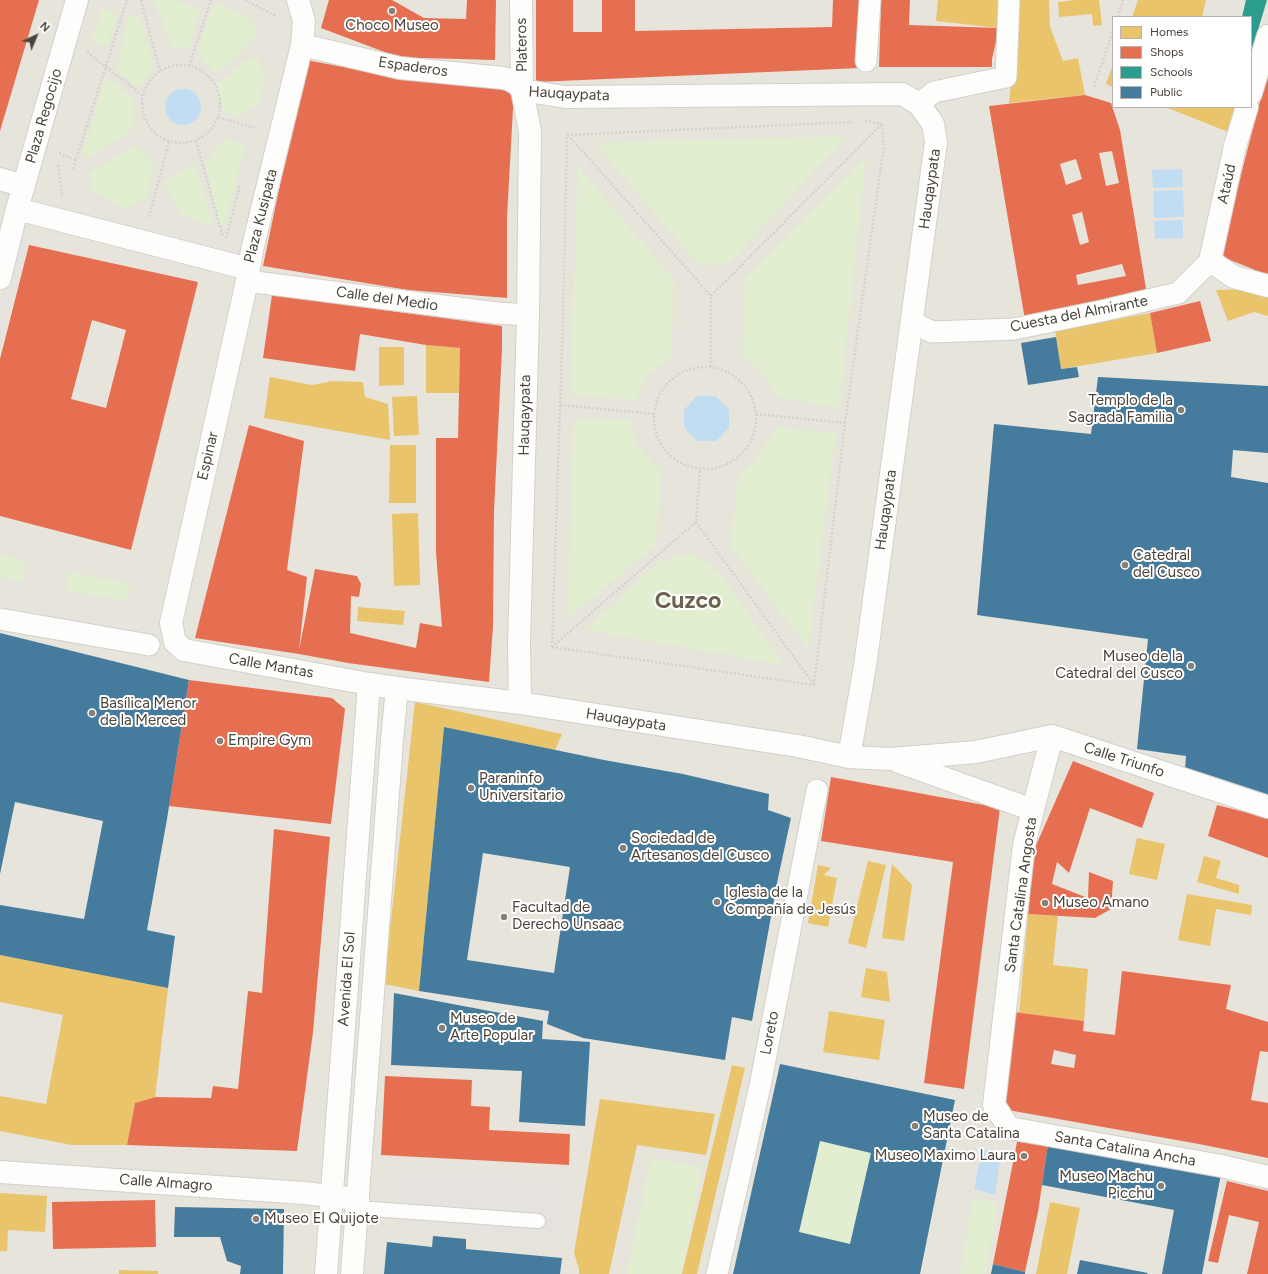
<!DOCTYPE html>
<meta charset="utf-8">
<style>
body{margin:0}
#map{position:relative;width:1268px;height:1274px;overflow:hidden;background:#f4f2ee;font-family:Figtree,sans-serif}
canvas{display:block}
.legend{position:absolute;left:1112px;top:16px;width:140px;height:92px;box-sizing:border-box;background:#fff;border:1px solid #b7b4b0;margin:0;padding:5px 7px;list-style:none;font-size:12px;color:#4b4439}
.legend li{display:flex;align-items:center;gap:8px;height:20px}
.legend b{width:20px;border:1px solid #b7b4b0}
.north{position:absolute;left:16px;top:16px;width:40px;height:40px;-webkit-text-stroke:3px #fff;paint-order:stroke;rotate:44deg;font-size:11px;font-weight:700;line-height:16px;text-align:center;color:#4b4439}
.north::after{content:'';display:block;margin:auto;width:14px;height:18px;background:#4b4439;clip-path:polygon(50% 0,100% 100%,50% 72%,0 100%)}
</style>
<div id="map">
<canvas width="1268" height="1274"></canvas>
<ul class="legend">
<li><b style="height:11px;background:#e9c46a"></b>Homes</li>
<li><b style="height:11px;background:#e76f51"></b>Shops</li>
<li><b style="height:11px;background:#2a9d8f"></b>Schools</li>
<li><b style="height:11px;background:#457b9d"></b>Public</li>
</ul>
<div class="north">N</div>
</div>
<script>
const ctx = document.querySelector('canvas').getContext('2d');
ctx.lineJoin = 'round';
function paint(path, color) { ctx.fillStyle = color; ctx.fill(path, 'evenodd'); }
function stroke(path, color, width, dash) { ctx.strokeStyle = color; ctx.lineWidth = width; ctx.lineCap = dash ? 'butt' : 'round'; ctx.setLineDash(dash || []); ctx.stroke(path); }
function write(font, color, halo, rows, align = 'center') {
  ctx.font = font + ' Figtree,sans-serif'; ctx.lineWidth = 4; ctx.setLineDash([]); ctx.textBaseline = 'middle'; ctx.strokeStyle = halo; ctx.fillStyle = color; for (const [text, x, y, turn = 0] of rows) {
    ctx.save(); ctx.translate(x, y); ctx.rotate((+turn || 0) * Math.PI / 180); ctx.textAlign = isNaN(turn) ? turn : align; if (halo) ctx.strokeText(text, 0, 0); ctx.fillText(text, 0, 0); ctx.restore();
  }
}
const residential = new Path2D(`
 M 0,0 L 1268,0 L 1268,1274 L 0,1274 ZM 1113,17 L 1251,17 L 1251,107 L 1113,107 Z`);
const green = new Path2D(`
 M 153,0 L 175,0 L 200,10 L 190,47 L 174,48 Z
 M 215,3 C 231,8 254,14 257,34 L 246,48 L 216,74 L 197,52 Z
 M 102,9 L 117,14 L 107,47 L 91,43 Z
 M 129,15 L 140,17 L 154,65 L 139,88 L 116,70 Z
 M 248,58 L 257,58 L 265,74 L 258,105 L 240,116 L 223,111 L 217,84 Z
 M 105,78 L 134,97 L 133,129 L 88,158 L 83,154 Z
 M 846,136 L 732,260 L 722,266 L 697,263 L 595,143 Z
 M 227,137 L 245,146 L 225,224 L 219,224 L 205,161 Z
 M 135,145 L 154,164 L 146,199 L 123,210 L 93,190 L 90,173 Z
 M 866,158 L 839,408 L 779,397 L 759,369 L 742,356 L 745,280 Z
 M 195,165 L 214,227 L 180,214 L 164,184 L 183,168 Z
 M 578,167 L 674,280 L 672,355 L 647,376 L 636,401 L 570,394 Z
 M 574,419 L 629,420 L 638,447 L 661,471 L 656,545 L 567,619 Z
 M 777,428 L 836,433 L 808,648 L 731,547 L 738,476 L 753,462 Z
 M 693,554 L 719,572 L 784,665 L 586,630 L 661,560 Z
 M 0,555 L 25,561 L 21,581 L 0,576 Z
 M 68,571 L 128,584 L 131,590 L 125,601 L 68,590 Z
 M 820,1141 L 871,1153 L 850,1244 L 799,1232 Z
 M 651,1157 L 702,1168 L 681,1274 L 627,1274 Z
 M 973,1199 L 998,1203 L 985,1274 L 960,1274 Z`);
const parking = new Path2D(`
 M 16,241 L 26,243 L 0,345 L 0,303 Z
 M 403,1170 L 560,1181 L 557,1236 L 399,1226 Z`);
const water = new Path2D(`
 M165 107a18 18 0 1 1 36 0a18 18 0 1 1-36 0Z
 M 1182,169 L 1183,187 L 1153,188 L 1152,170 Z
 M 1183,190 L 1184,217 L 1154,218 L 1153,191 Z
 M 1183,220 L 1183,238 L 1155,239 L 1154,221 Z
 M 697,396 L 715,396 L 729,409 L 729,428 L 716,441 L 697,441 L 684,428 L 684,410 Z
 M 982,1150 L 1001,1153 L 995,1195 L 974,1189 Z`);
const homes = new Path2D(`
 M 938,0 L 1001,0 L 999,28 L 936,21 Z
 M 1017,0 L 1049,0 L 1050,27 L 1063,61 L 1078,58 L 1085,95 L 1009,103 L 1017,30 Z
 M 1075,0 L 1099,0 L 1102,25 L 1093,26 L 1092,14 L 1059,17 L 1058,2 Z
 M 1138,0 L 1206,0 L 1202,17 L 1132,17 Z
 M 1113,65 L 1113,87 L 1106,84 Z
 M 1165,107 L 1235,107 L 1228,127 L 1231,133 Z
 M 1251,289 L 1268,294 L 1268,316 L 1254,312 L 1228,321 L 1216,290 Z
 M 1150,313 L 1157,353 L 1061,369 L 1055,330 Z
 M 426,345 L 460,348 L 459,393 L 426,393 Z
 M 379,347 L 404,347 L 404,385 L 379,386 Z
 M 270,377 L 312,385 L 332,381 L 363,382 L 365,397 L 388,404 L 390,440 L 264,418 Z
 M 417,396 L 419,435 L 394,436 L 392,397 Z
 M 390,445 L 416,445 L 416,503 L 389,503 Z
 M 418,513 L 420,585 L 394,586 L 392,514 Z
 M 358,607 L 405,611 L 403,625 L 357,621 Z
 M 415,702 L 562,734 L 555,750 L 444,727 L 419,991 L 384,984 Z
 M 1137,838 L 1165,844 L 1157,880 L 1129,874 Z
 M 1204,856 L 1221,861 L 1216,878 L 1239,885 L 1239,894 L 1197,882 Z
 M 868,861 L 886,865 L 866,948 L 848,943 Z
 M 892,864 L 912,885 L 904,941 L 882,938 Z
 M 818,865 L 831,868 L 824,875 L 837,878 L 828,927 L 808,923 Z
 M 1187,894 L 1252,905 L 1251,915 L 1216,909 L 1210,946 L 1178,940 Z
 M 1028,914 L 1058,916 L 1053,965 L 1088,969 L 1084,1021 L 1019,1013 Z
 M 0,955 L 168,988 L 155,1098 L 135,1103 L 127,1145 L 72,1145 L 0,1131 L 0,1096 L 46,1104 L 63,1015 L 0,1002 Z
 M 866,968 L 887,972 L 890,1002 L 861,997 Z
 M 829,1011 L 885,1020 L 879,1060 L 823,1052 Z
 M 732,1065 L 745,1068 L 697,1274 L 682,1274 Z
 M 600,1099 L 715,1114 L 706,1155 L 637,1145 L 609,1274 L 579,1274 L 579,1269 L 574,1253 Z
 M 0,1193 L 47,1196 L 45,1232 L 8,1230 L 7,1251 L 0,1251 Z
 M 1050,1202 L 1080,1208 L 1067,1274 L 1036,1274 Z
 M 119,1270 L 158,1271 L 158,1274 L 119,1274 Z`);
const shops = new Path2D(`
 M 0,0 L 39,0 L 0,131 Z
 M 329,0 L 392,0 L 424,18 L 466,19 L 467,0 L 496,0 L 495,60 L 423,58 L 403,59 L 321,28 Z
 M 536,0 L 573,0 L 573,32 L 602,32 L 602,0 L 635,0 L 635,31 L 832,27 L 833,0 L 865,0 L 860,68 L 536,82 Z
 M 881,0 L 910,0 L 909,25 L 999,28 L 992,59 L 992,67 L 879,67 Z
 M 306,60 L 402,78 L 514,90 L 507,217 L 507,298 L 408,290 L 263,266 Z
 M 1267,74 L 1268,74 L 1268,275 L 1220,256 Z
 M 1085,95 L 1111,103 L 1120,130 L 1147,295 L 1025,320 L 989,106 ZM 1112,151 L 1119,183 L 1106,186 L 1099,153 ZM 1076,159 L 1082,179 L 1066,185 L 1060,164 ZM 1082,212 L 1089,242 L 1080,245 L 1072,215 ZM 1122,264 L 1126,276 L 1078,285 L 1076,275 Z
 M 29,245 L 198,282 L 131,550 L 0,516 L 0,359 ZM 92,320 L 126,330 L 106,408 L 71,399 Z
 M 272,295 L 502,326 L 502,349 L 494,511 L 493,626 L 489,682 L 348,663 L 299,654 L 195,638 L 249,425 L 304,441 L 287,570 L 307,577 L 299,650 L 315,569 L 357,576 L 361,584 L 359,597 L 351,596 L 350,633 L 416,648 L 420,623 L 442,627 L 436,553 L 436,438 L 458,438 L 460,348 L 426,345 L 360,334 L 355,371 L 263,358 Z
 M 1200,301 L 1211,341 L 1157,353 L 1150,313 Z
 M 189,680 L 332,698 L 345,709 L 331,824 L 169,806 Z
 M 1073,761 L 1154,793 L 1142,828 L 1090,808 L 1069,873 L 1057,862 L 1052,884 L 1088,898 L 1089,872 L 1113,881 L 1111,909 L 1095,918 L 1028,914 L 1034,850 Z
 M 831,777 L 1000,808 L 964,1089 L 924,1083 L 953,862 L 821,841 Z
 M 1217,805 L 1268,818 L 1268,858 L 1208,836 Z
 M 274,829 L 330,837 L 313,1032 L 297,1151 L 127,1145 L 135,1103 L 156,1097 L 211,1098 L 213,1086 L 238,1089 L 248,991 L 262,993 Z
 M 1122,971 L 1231,985 L 1226,1009 L 1268,1022 L 1268,1052 L 1260,1051 L 1251,1100 L 1268,1103 L 1268,1158 L 1199,1144 L 1002,1109 L 1013,1012 L 1084,1021 L 1083,1031 L 1115,1035 ZM 1054,1050 L 1076,1055 L 1074,1068 L 1051,1064 Z
 M 385,1076 L 472,1080 L 471,1106 L 490,1107 L 489,1130 L 570,1134 L 569,1165 L 381,1155 Z
 M 1017,1142 L 1048,1144 L 1038,1212 L 1025,1272 L 993,1264 Z
 M 1227,1181 L 1268,1191 L 1268,1274 L 1247,1274 L 1259,1222 L 1229,1215 L 1218,1263 L 1208,1261 Z
 M 155,1200 L 156,1247 L 53,1249 L 52,1202 Z`);
const schools = new Path2D(`
 M 1246,0 L 1267,0 L 1251,53 L 1251,17 L 1242,17 Z`);
const public = new Path2D(`
 M 1056,337 L 1061,369 L 1077,367 L 1079,377 L 1028,385 L 1021,343 Z
 M 1098,377 L 1268,386 L 1268,453 L 1233,450 L 1231,477 L 1268,483 L 1268,800 L 1185,769 L 1186,756 L 1137,749 L 1148,639 L 977,615 L 994,424 L 1091,434 Z
 M 0,633 L 189,680 L 167,819 L 147,930 L 175,936 L 168,988 L 0,955 L 0,905 L 84,919 L 103,821 L 15,802 L 0,874 Z
 M 444,727 L 604,760 L 683,774 L 769,794 L 768,810 L 791,818 L 778,878 L 752,1021 L 732,1017 L 725,1060 L 583,1038 L 547,1024 L 549,1011 L 419,991 ZM 483,853 L 570,867 L 554,973 L 467,960 Z
 M 394,993 L 543,1021 L 542,1039 L 590,1042 L 585,1126 L 519,1122 L 522,1071 L 391,1065 Z
 M 780,1064 L 955,1100 L 920,1274 L 733,1274 ZM 820,1141 L 871,1153 L 850,1244 L 799,1232 Z
 M 1048,1144 L 1221,1174 L 1202,1274 L 1162,1274 L 1174,1210 L 1042,1185 Z
 M 175,1207 L 284,1209 L 283,1274 L 240,1274 L 241,1266 L 227,1261 L 220,1237 L 174,1237 Z
 M 433,1236 L 466,1239 L 466,1249 L 562,1258 L 560,1274 L 384,1274 L 387,1242 L 432,1247 Z
 M 1080,1260 L 1148,1273 L 1147,1274 L 1077,1274 Z
 M 993,1264 L 1025,1272 L 1025,1274 L 991,1274 Z`);
const path = new Path2D(`
 M 141,0 L 160,71
 M 245,0 L 276,16
 M 1118,17 L 1123,0
 M 87,52 L 142,95
 M142 104a39 39 0 1 1 78 0a39 39 0 1 1-78 0Z
 M 189,66 L 211,0
 M 1094,87 L 1113,31
 M 218,117 L 255,128
 M 865,121 L 882,124
 M 567,135 L 852,122
 M 568,135 L 711,296 L 711,367
 M 196,141 L 223,237
 M 59,153 L 76,160
 M 58,165 L 62,194 L 64,194
 M 73,169 L 127,0
 M 149,217 L 169,142
 M 226,238 L 240,185
 M 711,296 L 882,124
 M654 418a51 51 0 1 1 102 0a51 51 0 1 1-102 0Z
 M 560,405 L 654,414
 M 756,414 L 845,423
 M 696,522 L 814,685
 M 552,647 L 563,318 L 567,135
 M 552,647 L 814,685
 M 552,647 L 696,522 L 700,470
 M 814,685 L 845,423 L 884,145 L 882,124`);
const service = new Path2D(`
 M 358,1208 L 538,1221`);
const pedestrian = new Path2D(`
 M 866,61 L 870,0
 M 919,104 L 934,92 L 1006,77 L 1009,0
 M 247,281 L 497,313 L 528,315
 M 912,322 L 932,332 L 1014,329 L 1106,310 L 1178,293 L 1210,261
 M 0,619 L 149,645
 M 717,1274 L 760,1086 L 817,790`);
const minor = new Path2D(`
 M 298,0 L 304,21 L 302,45 L 252,250 L 247,281 L 171,623 L 175,642 L 184,650 L 369,684
 M 302,45 L 400,68 L 503,78 L 510,80 L 517,84 L 522,90 L 530,132 L 528,315 L 519,645 L 520,703
 M 522,90 L 565,97 L 902,94 L 919,104 L 933,124 L 936,142 L 865,666 L 849,757
 M 1251,93 L 1268,36
 M 1247,107 L 1235,146 L 1210,261 L 1234,277 L 1268,286
 M 0,179 L 24,186
 M 17,209 L 249,269
 M 0,278 L 17,209 L 77,0
 M 397,688 L 520,703 L 798,746 L 849,757 L 891,759 L 976,752 L 1052,736
 M 899,762 L 1033,810
 M 1268,807 L 1052,736 L 1024,845 L 994,1105 L 1009,1128 L 1221,1166 L 1268,1177
 M 0,1172 L 304,1193 L 358,1199`);
const tertiary = new Path2D(`
 M 521,0 L 522,90
 M 326,1274 L 369,684 L 397,688 L 392,740 L 352,1274`);
const markers = [
 [392,11,4,"#868178"],
 [1181,410,4,"#868178"],
 [1125,565,4,"#868178"],
 [1191,666,4,"#868178"],
 [92,713,4,"#868178"],
 [220,741,4,"#868178"],
 [471,788,4,"#868178"],
 [623,848,4,"#868178"],
 [717,902,4,"#868178"],
 [1045,903,4,"#868178"],
 [504,917,4,"#868178"],
 [442,1028,4,"#868178"],
 [915,1126,4,"#868178"],
 [1024,1156,4,"#868178"],
 [1161,1186,4,"#868178"],
 [256,1219,4,"#868178"]
];
const poiNames = [
 ["Choco Museo",392,26,"center"],
 ["Templo de la",1173,401,"right"],
 ["Sagrada Familia",1173,418,"right"],
 ["Catedral",1133,556],
 ["del Cusco",1133,573],
 ["Museo de la",1183,657,"right"],
 ["Catedral del Cusco",1183,674,"right"],
 ["Basílica Menor",100,704],
 ["de la Merced",100,721],
 ["Empire Gym",228,741],
 ["Paraninfo",479,779],
 ["Universitario",479,796],
 ["Sociedad de",631,839],
 ["Artesanos del Cusco",631,856],
 ["Iglesia de la",725,893],
 ["Compañía de Jesús",725,910],
 ["Museo Amano",1053,903],
 ["Facultad de",512,908],
 ["Derecho Unsaac",512,925],
 ["Museo de",450,1019],
 ["Arte Popular",450,1036],
 ["Museo de",923,1117],
 ["Santa Catalina",923,1134],
 ["Museo Maximo Laura",1016,1156,"right"],
 ["Museo Machu",1153,1177,"right"],
 ["Picchu",1153,1194,"right"],
 ["Museo El Quijote",264,1219]
];
const streetNames = [
 ["Plateros",522,45,-91],
 ["Espaderos",413,67,8],
 ["Hauqaypata",569,94,3],
 ["Plaza Regocijo",44,116,-74],
 ["Ataúd",1227,184,-78],
 ["Hauqaypata",930,189,-82],
 ["Plaza Kusipata",261,216,-76],
 ["Calle del Medio",387,299,8],
 ["Cuesta del Almirante",1079,314,-11],
 ["Hauqaypata",525,415,-89],
 ["Espinar",208,456,-77],
 ["Hauqaypata",886,510,-82],
 ["Calle Mantas",271,666,10],
 ["Hauqaypata",626,720,9],
 ["Calle Triunfo",1124,760,18],
 ["Santa Catalina Angosta",1021,895,-82],
 ["Avenida El Sol",347,979,-86],
 ["Loreto",770,1033,-79],
 ["Santa Catalina Ancha",1125,1149,10],
 ["Calle Almagro",166,1183,4]
];
const townNames = [
 ["Cuzco",688,601]
];
paint(residential, '#e7e4dc');
paint(green, '#e1eecf');
paint(parking, '#e6e3df');
paint(water, '#c0ddf1');
paint(homes, '#e9c46a');
paint(shops, '#e76f51');
paint(schools, '#2a9d8f');
paint(public, '#457b9d');
stroke(service, '#d2d0cb', 16);
stroke(pedestrian, '#d2d0cb', 23);
stroke(minor, '#d2d0cb', 24);
stroke(tertiary, '#d2d0cb', 24);
stroke(path, '#d3d2cc', 2.5, [2, 2]);
stroke(service, '#fdfdfc', 14);
stroke(pedestrian, '#fdfdfc', 21);
stroke(minor, '#fdfdfc', 22);
stroke(tertiary, '#fdfdfc', 22);
for (const [x, y, r, color] of markers) { const dot = new Path2D(); dot.arc(x, y, r, 0, 2 * Math.PI); ctx.fillStyle = color; ctx.fill(dot); stroke(dot, '#fff', 1.5); }
write('15px', '#4b4439', '#fff', poiNames, 'left');
write('15px', '#4b4439', '#fff', streetNames);
write('bold 23px', '#6e6250', '#fff', townNames);
</script>
